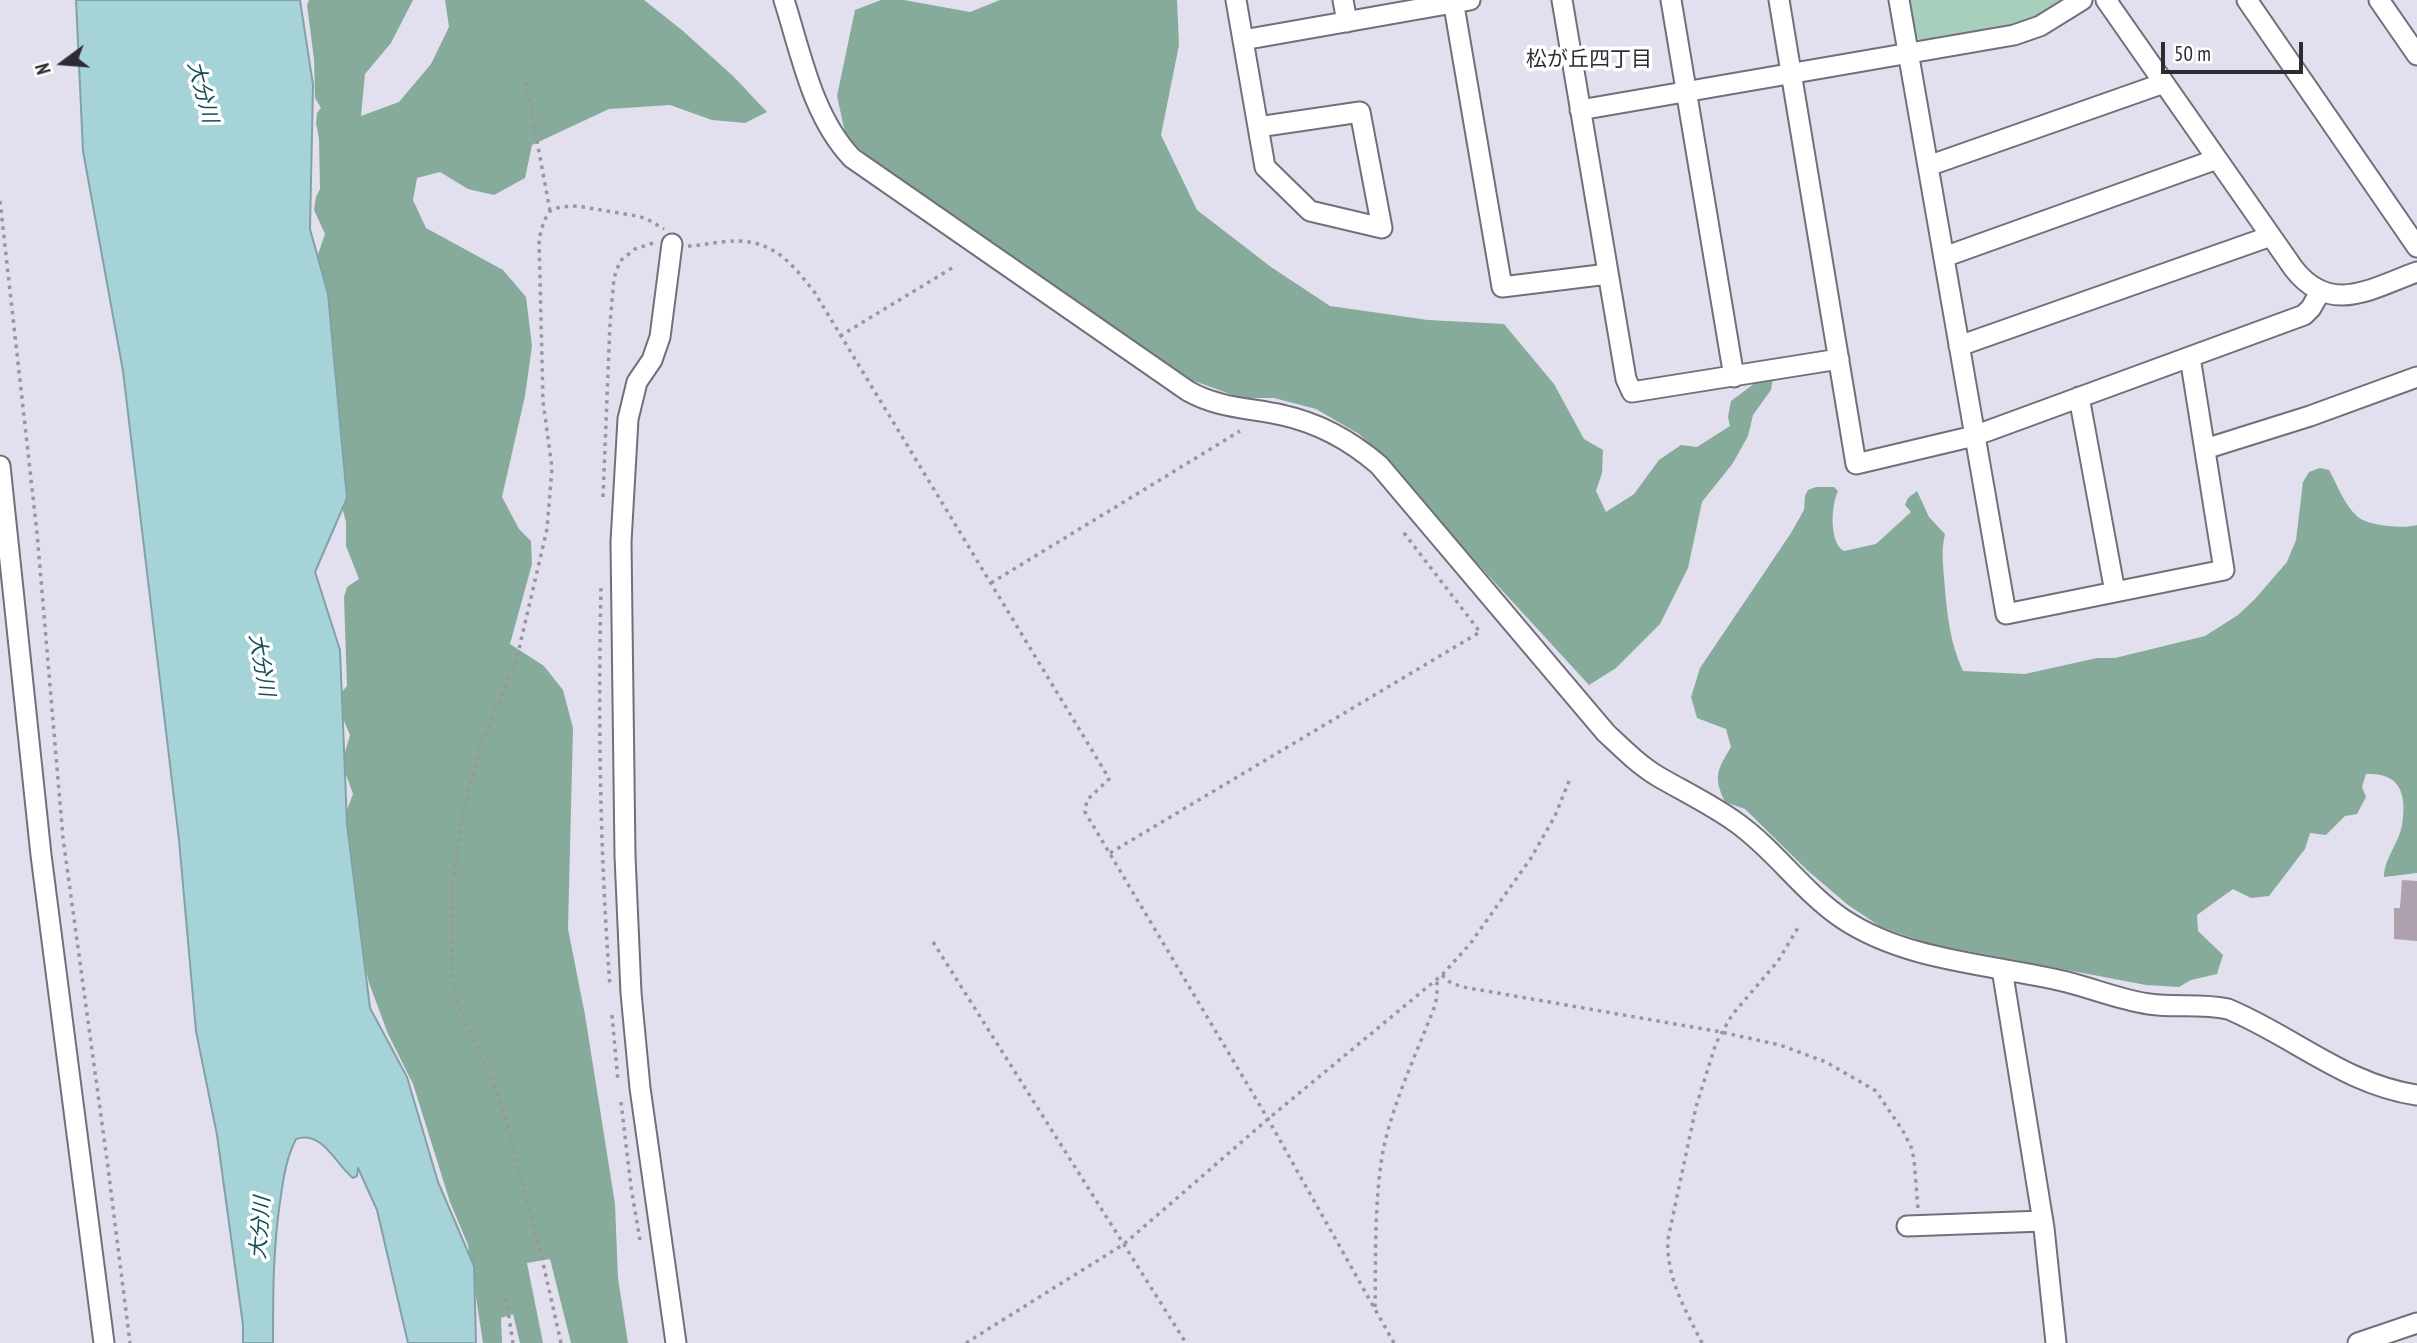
<!DOCTYPE html>
<meta charset="utf-8">
<style>
body{margin:0}
#map{position:relative;width:2417px;height:1343px;overflow:hidden;background:#e2dfee;font-family:"PT Sans Narrow",sans-serif}
canvas{display:block}
.north{position:absolute;left:28px;top:28px;width:70px;height:70px;-webkit-text-stroke:5px #fff;paint-order:stroke;rotate:254deg;font-size:19px;font-weight:700;line-height:28px;text-align:center;color:#2d2c32}
.north::after{content:'';display:block;margin:auto;width:24px;height:32px;background:#2d2c32;clip-path:polygon(50% 0,100% 100%,50% 72%,0 100%)}
.scale{position:absolute;left:2161px;top:42px;width:142px;height:32px;box-sizing:border-box;border:4px solid #2d2c32;border-top:0;padding-left:9px;font-size:21px;line-height:24px;white-space:nowrap;color:#2d2c32;-webkit-text-stroke:5px #fff;paint-order:stroke}
</style>
<div id="map">
<canvas width="2417" height="1343"></canvas>
<div class="north">N</div>
<div class="scale">50 m</div>
</div>
<script>
const ctx = document.querySelector('canvas').getContext('2d');
ctx.lineJoin = 'round';
function paint(path, color) { ctx.fillStyle = color; ctx.fill(path, 'evenodd'); }
function stroke(path, color, width, dash) { ctx.strokeStyle = color; ctx.lineWidth = width; ctx.lineCap = dash ? 'butt' : 'round'; ctx.setLineDash(dash || []); ctx.stroke(path); }
function write(font, color, halo, rows, align = 'center') {
  ctx.font = font + ' "PT Sans Narrow","Noto Sans JP",sans-serif'; ctx.lineWidth = 7; ctx.setLineDash([]); ctx.textBaseline = 'middle'; ctx.strokeStyle = halo; ctx.fillStyle = color; for (const [text, x, y, turn = 0] of rows) {
    ctx.save(); ctx.translate(x, y); ctx.rotate((+turn || 0) * Math.PI / 180); ctx.textAlign = isNaN(turn) ? turn : align; if (halo) ctx.strokeText(text, 0, 0); ctx.fillText(text, 0, 0); ctx.restore();
  }
}
const green = new Path2D(`
 M 1909,0 L 2067,0 L 2045,15 L 2015,27 L 1923,42 L 1916,37 Z`);
const forest = new Path2D(`
 M 309,0 L 413,0 L 391,43 L 365,74 L 361,116 L 399,102 L 431,64 L 449,27 L 445,0 L 644,0 L 683,31 L 733,76 L 767,112 L 745,123 L 712,120 L 670,105 L 609,109 L 532,145 L 525,178 L 494,195 L 468,189 L 440,172 L 417,178 L 413,200 L 426,228 L 503,270 L 526,297 L 532,346 L 525,396 L 502,497 L 519,529 L 531,541 L 532,564 L 510,644 L 544,666 L 563,690 L 573,728 L 568,929 L 585,1015 L 615,1204 L 618,1278 L 628,1343 L 571,1343 L 550,1259 L 527,1263 L 543,1343 L 520,1343 L 513,1314 L 501,1318 L 502,1343 L 483,1343 L 468,1245 L 450,1202 L 413,1084 L 388,1034 L 369,983 L 358,936 L 343,821 L 353,794 L 342,763 L 350,735 L 339,709 L 338,696 L 347,686 L 344,597 L 347,587 L 359,579 L 346,546 L 346,522 L 329,459 L 316,260 L 325,234 L 314,210 L 316,197 L 320,189 L 319,139 L 316,123 L 317,113 L 321,108 L 315,98 L 314,59 L 307,5 Z
 M 881,0 L 904,0 L 970,12 L 1000,0 L 1177,0 L 1179,45 L 1161,135 L 1197,210 L 1271,267 L 1330,306 L 1428,320 L 1504,324 L 1554,384 L 1584,439 L 1603,450 L 1602,473 L 1596,491 L 1606,512 L 1634,494 L 1659,460 L 1681,445 L 1697,447 L 1730,426 L 1728,417 L 1731,401 L 1759,380 L 1773,378 L 1771,390 L 1753,415 L 1748,436 L 1733,463 L 1702,502 L 1688,568 L 1660,624 L 1616,668 L 1589,685 L 1464,549 L 1393,464 L 1359,434 L 1316,409 L 1274,398 L 1241,398 L 1186,378 L 911,194 L 846,137 L 837,96 L 855,10 Z
 M 2320,468 L 2329,470 C 2338,486 2344,505 2358,517 C 2369,526 2403,529 2417,525 L 2417,873 L 2384,877 C 2384,859 2399,843 2402,825 C 2407,795 2401,772 2366,774 L 2362,787 L 2366,797 L 2357,814 L 2345,816 L 2326,835 L 2310,833 L 2305,849 L 2269,896 L 2251,898 L 2233,889 L 2197,915 L 2198,931 L 2223,955 L 2217,974 L 2191,980 L 2179,987 L 2146,985 L 1930,944 L 1881,927 L 1848,905 L 1807,870 L 1745,809 L 1725,802 C 1713,777 1717,770 1731,747 L 1726,729 L 1697,718 L 1691,697 L 1700,668 L 1791,533 L 1804,510 L 1805,496 L 1808,490 L 1816,487 L 1834,487 L 1838,491 C 1831,505 1829,543 1844,551 L 1876,544 L 1911,512 L 1905,505 L 1908,498 L 1917,491 L 1929,517 L 1945,534 C 1941,551 1943,561 1944,578 C 1947,612 1949,640 1963,671 L 2025,674 L 2097,658 L 2115,658 L 2205,636 L 2238,615 L 2255,599 L 2287,562 L 2296,540 L 2303,482 L 2309,472 Z`);
const water = new Path2D(`
 M 76,0 L 300,0 L 313,85 L 310,229 L 328,294 L 347,498 L 315,572 L 340,650 L 347,824 L 370,1008 L 407,1077 L 438,1182 L 474,1266 L 476,1343 L 408,1343 L 377,1210 L 358,1168 L 357,1176 L 353,1178 C 335,1164 323,1130 296,1139 C 286,1158 283,1181 280,1202 C 273,1249 273,1295 273,1343 L 243,1343 L 243,1325 L 217,1135 L 196,1031 L 179,840 L 123,371 L 83,151 Z`);
const building = new Path2D(`
 M 2402,880 L 2417,881 L 2417,941 L 2394,939 L 2394,908 L 2400,908 Z`);
const path = new Path2D(`
 M 526,82 L 550,211
 M 0,201 L 37,533 L 63,838 L 107,1160 L 130,1343
 M 688,246 C 699,246 710,243 721,242 C 769,236 788,258 815,293 L 1107,775 L 1109,779 L 1087,800 L 1085,812 L 1268,1119 L 1394,1343
 M 840,336 L 952,268
 M 603,497 L 610,324 L 614,278 L 620,261 L 635,249 L 653,243
 M 991,583 L 1240,431
 M 601,588 C 598,721 600,854 610,986
 M 1110,853 L 1480,632 L 1401,529
 M 933,942 L 1186,1343
 M 1442,975 L 1451,983 L 1463,987 L 1721,1032 L 1780,1045 L 1826,1062 L 1876,1091 L 1903,1131 L 1911,1147 L 1914,1159 L 1918,1209
 M 612,1015 L 618,1081
 M 621,1102 L 631,1187 L 640,1240
 M 506,1298 L 513,1343
 M 1375,1307 C 1376,1256 1374,1202 1383,1151 C 1393,1102 1416,1055 1434,1008 L 1437,997 L 1437,980
 M 561,1343 L 541,1254 L 500,1099 L 458,1005 L 453,980 L 451,894 L 462,818 L 481,745 L 516,662 L 547,529 L 552,468 L 543,401 L 539,239 L 544,221 L 550,211 L 560,207 L 577,206 L 637,216 L 647,219 L 664,229
 M 966,1343 L 1124,1244 L 1268,1119 L 1442,975 L 1470,944 L 1531,858 L 1555,816 L 1569,781
 M 1702,1343 C 1685,1309 1666,1278 1668,1239 L 1696,1107 L 1716,1043 L 1732,1015 L 1778,961 L 1799,926`);
const minor = new Path2D(`
 M 784,0 C 801,53 812,116 852,158 L 1188,391 C 1218,408 1249,408 1282,415 C 1319,423 1351,441 1379,465 L 1606,733 C 1623,749 1639,765 1659,777 C 1685,792 1712,805 1737,823 C 1776,851 1803,892 1843,919 C 1908,962 1993,964 2067,982 C 2094,989 2121,1000 2149,1004 C 2175,1008 2201,1003 2228,1009 C 2293,1036 2346,1085 2417,1095
 M 1236,0 L 1265,167 L 1310,211 L 1382,228 L 1360,112 L 1258,127
 M 1343,0 L 1347,22
 M 1453,0 L 1502,287 L 1608,274
 M 1562,0 L 1626,379 L 1632,392 L 1839,359
 M 1671,0 L 1734,377
 M 1779,0 L 1856,464 L 1974,436 L 2304,315 L 2311,308 L 2320,292
 M 1899,0 L 2006,614 L 2224,570 L 2190,357
 M 2106,0 L 2294,269 C 2331,316 2372,288 2417,272
 M 2247,0 L 2417,247
 M 2379,0 L 2417,55
 M 1243,40 L 1470,0
 M 1580,110 L 2014,35 L 2040,26 L 2082,0
 M 1928,166 L 2164,83
 M 672,244 L 660,337 L 652,360 L 637,382 L 628,419 L 621,542 L 625,856 L 631,993 L 640,1088 L 676,1343
 M 1944,257 L 2217,159
 M 1959,346 L 2271,236
 M 2079,397 L 2115,592
 M 2205,449 L 2310,416 L 2417,377
 M 0,466 L 41,855 L 104,1343
 M 2002,969 L 2044,1228 L 2056,1343
 M 1907,1226 L 2043,1221
 M 2358,1343 L 2417,1323`);
const neighbourhoodNames = [
 ["松が丘四丁目",1589,60]
];
const waterNames = [
 ["大分川",202,92,75],
 ["大分川",261,665,80],
 ["大分川",261,1228,-86]
];
paint(green, '#a8cebc');
paint(forest, '#87ab9a');
paint(water, '#a6d3d8');
stroke(water, '#82a1a6', 2);
paint(building, '#aca1ac');
stroke(minor, '#726f7c', 23);
stroke(path, '#9896a1', 3.5, [3.5, 5]);
stroke(minor, '#fff', 19);
write('21px', '#2d2c32', '#fff', neighbourhoodNames);
write('italic 21px', '#105056', '#fff', waterNames);
</script>
